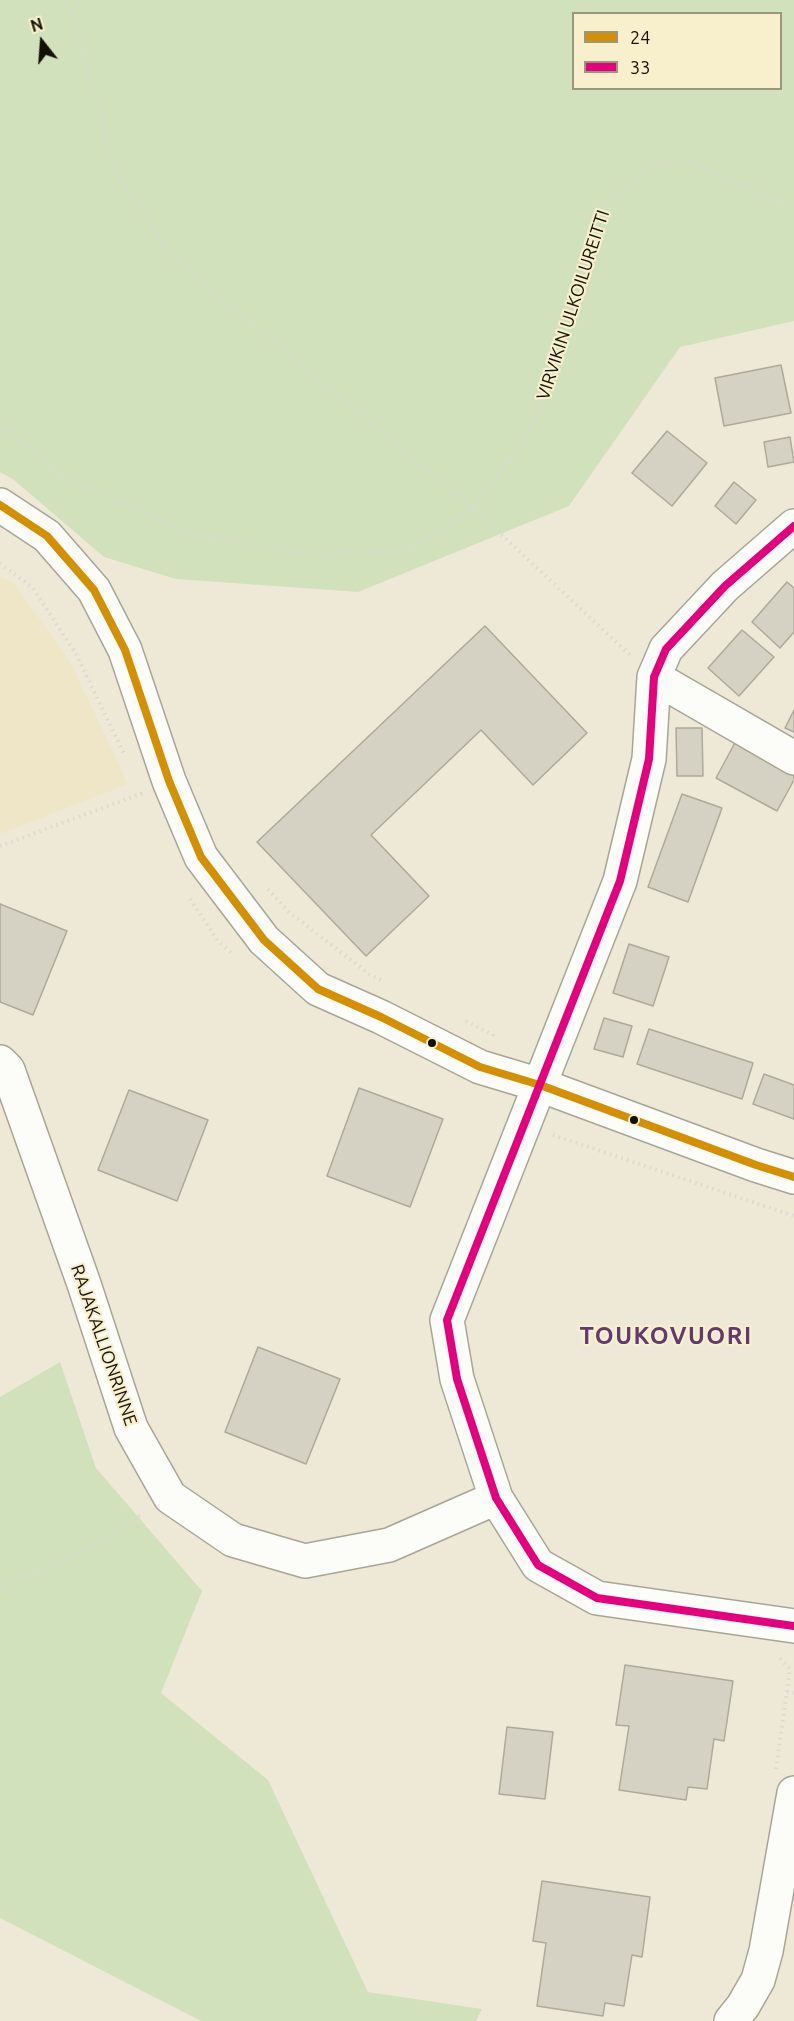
<!DOCTYPE html>
<style>
body{margin:0}
#map{position:relative;width:794px;height:2021px;overflow:hidden;background:#eee9d6;font-family:Ubuntu,sans-serif}
canvas{display:block}
.legend{position:absolute;left:572px;top:12px;width:210px;height:78px;box-sizing:border-box;background:#f8efcc;border:2px solid #9c967c;margin:0;padding:8px 10px;list-style:none;font-size:18px;color:#131005}
.legend li{display:flex;align-items:center;gap:12px;height:30px}
.legend b{width:30px;border:2px solid #9c967c}
.north{position:absolute;left:12px;top:12px;width:60px;height:60px;-webkit-text-stroke:4px #f8efcc;paint-order:stroke;rotate:343deg;font-size:16px;font-weight:700;line-height:24px;text-align:center;color:#131005}
.north::after{content:'';display:block;margin:auto;width:21px;height:27px;background:#131005;clip-path:polygon(50% 0,100% 100%,50% 72%,0 100%)}
</style>
<div id="map">
<canvas width="794" height="2021"></canvas>
<ul class="legend">
<li><b style="height:8px;background:#d59001"></b>24</li>
<li><b style="height:8px;background:#e5007d"></b>33</li>
</ul>
<div class="north">N</div>
</div>
<script>
const ctx = document.querySelector('canvas').getContext('2d');
ctx.lineJoin = 'round';
function paint(path, color) { ctx.fillStyle = color; ctx.fill(path, 'evenodd'); }
function stroke(path, color, width, dash) { ctx.strokeStyle = color; ctx.lineWidth = width; ctx.lineCap = dash ? 'butt' : 'round'; ctx.setLineDash(dash || []); ctx.stroke(path); }
function write(font, color, halo, rows, align = 'center') {
  ctx.font = font + ' Ubuntu,sans-serif'; ctx.lineWidth = 4.5; ctx.setLineDash([]); ctx.textBaseline = 'middle'; ctx.strokeStyle = halo; ctx.fillStyle = color; for (const [text, x, y, turn = 0] of rows) {
    ctx.save(); ctx.translate(x, y); ctx.rotate((+turn || 0) * Math.PI / 180); ctx.textAlign = isNaN(turn) ? turn : align; if (halo) ctx.strokeText(text, 0, 0); ctx.fillText(text, 0, 0); ctx.restore();
  }
}
const built = new Path2D(`
 M 0,576 L 15,585 L 70,661 L 128,784 L 0,834 Z`);
const green = new Path2D(`
 M 0,0 L 794,0 L 794,321 L 680,347 L 569,506 L 358,592 L 176,579 L 104,557 L 14,480 L 0,472 ZM 574,14 L 780,14 L 780,88 L 574,88 Z
 M 60,1362 L 96,1468 L 202,1591 L 161,1693 L 268,1780 L 368,1992 L 482,2009 L 476,2021 L 201,2021 L 0,1918 L 0,1397 Z`);
const building = new Path2D(`
 M 781,365 L 791,413 L 724,426 L 715,378 Z
 M 667,431 L 707,463 L 672,506 L 632,473 Z
 M 790,437 L 794,462 L 768,467 L 764,442 Z
 M 734,482 L 756,500 L 736,524 L 715,506 Z
 M 787,582 L 794,588 L 794,632 L 780,648 L 752,622 Z
 M 485,626 L 587,733 L 533,785 L 481,730 L 371,835 L 429,896 L 366,956 L 257,842 Z
 M 742,630 L 774,657 L 739,696 L 708,668 Z
 M 794,710 L 794,732 L 785,728 Z
 M 676,728 L 702,728 L 703,776 L 677,776 Z
 M 737,739 L 794,771 L 794,780 L 777,811 L 716,778 Z
 M 682,794 L 722,808 L 688,902 L 648,887 Z
 M 0,904 L 67,931 L 33,1015 L 0,1002 Z
 M 629,944 L 669,957 L 653,1006 L 613,993 Z
 M 604,1018 L 632,1026 L 623,1057 L 594,1049 Z
 M 649,1029 L 753,1063 L 742,1099 L 637,1064 Z
 M 764,1074 L 794,1085 L 794,1119 L 753,1104 Z
 M 359,1088 L 443,1119 L 410,1207 L 327,1176 Z
 M 129,1090 L 208,1120 L 177,1201 L 98,1170 Z
 M 258,1347 L 340,1379 L 306,1464 L 225,1432 Z
 M 625,1665 L 733,1681 L 724,1741 L 714,1739 L 707,1789 L 688,1787 L 686,1800 L 619,1790 L 629,1726 L 616,1725 Z
 M 507,1727 L 553,1732 L 545,1799 L 499,1794 Z
 M 542,1881 L 650,1897 L 642,1957 L 632,1955 L 624,2006 L 605,2003 L 603,2016 L 537,2006 L 546,1943 L 533,1941 Z`);
const path = new Path2D(`
 M 63,0 L 73,12 L 115,170 L 171,256 L 474,509 L 630,655
 M 0,423 L 61,476 L 194,535 L 321,555 L 411,549 L 474,509 L 530,431 L 563,349 L 601,207 L 655,163 L 692,162 L 774,200 L 794,204
 M 0,563 L 33,588 L 76,654 L 125,756
 M 0,846 L 143,793
 M 268,889 L 289,912 L 369,974 L 381,980
 M 190,899 L 218,941 L 233,954
 M 466,1021 L 493,1035 L 491,1039
 M 553,1135 L 794,1216
 M 0,1587 L 84,1551 L 144,1513
 M 787,1692 L 794,1693
 M 776,1769 L 790,1669 L 778,1656`);
const minor = new Path2D(`
 M 0,505 L 47,536 L 94,590 L 125,650 L 169,781 L 201,857 L 264,940 L 318,989 L 381,1017 L 480,1067 L 540,1085 L 756,1165 L 794,1177
 M 794,526 L 725,586 L 666,649 L 654,677 L 649,759 L 620,881 L 447,1320 L 457,1379 L 496,1498 L 538,1565 L 597,1598 L 794,1626
 M 654,677 L 794,758
 M 0,1062 L 8,1070 L 84,1284 L 131,1428 L 170,1497 L 233,1540 L 305,1561 L 389,1545 L 496,1498
 M 731,2021 L 743,2006 L 758,1980 L 766,1951 L 794,1793`);
const bus1 = new Path2D(`
 M 0,505 L 47,536 L 94,590 L 125,650 L 169,781 L 201,857 L 264,940 L 318,989 L 381,1017 L 480,1067 L 540,1085 L 756,1165 L 794,1177`);
const bus2 = new Path2D(`
 M 794,526 L 725,586 L 666,649 L 654,677 L 649,759 L 620,881 L 447,1320 L 457,1379 L 496,1498 L 538,1565 L 597,1598 L 794,1626`);
const markers = [
 [432,1043,5,"#131005"],
 [634,1120,5,"#131005"]
];
const streetNames = [
 ["VIRVIKIN ULKOILUREITTI",573,305,-72],
 ["RAJAKALLIONRINNE",104,1345,71]
];
const districtNames = [
 ["TOUKOVUORI",666,1336]
];
paint(built, '#efe6c7');
paint(green, '#d1e1bb');
paint(building, '#d6d2c3');
stroke(building, '#ada99b', 1.5);
stroke(minor, '#a9a596', 36);
stroke(path, '#dad9d3', 4, [1.5, 4.5]);
stroke(minor, '#fcfcf9', 33);
stroke(bus1, '#d59001', 8);
stroke(bus2, '#e5007d', 8);
for (const [x, y, r, color] of markers) { const dot = new Path2D(); dot.arc(x, y, r, 0, 2 * Math.PI); ctx.fillStyle = color; ctx.fill(dot); stroke(dot, '#f8efcc', 2); }
write('18px', '#131005', '#f8efcc', streetNames);
ctx.letterSpacing = '1.5px';
write('bold 24px', '#623970', '#f8efcc', districtNames);
ctx.letterSpacing = '0px';
</script>
